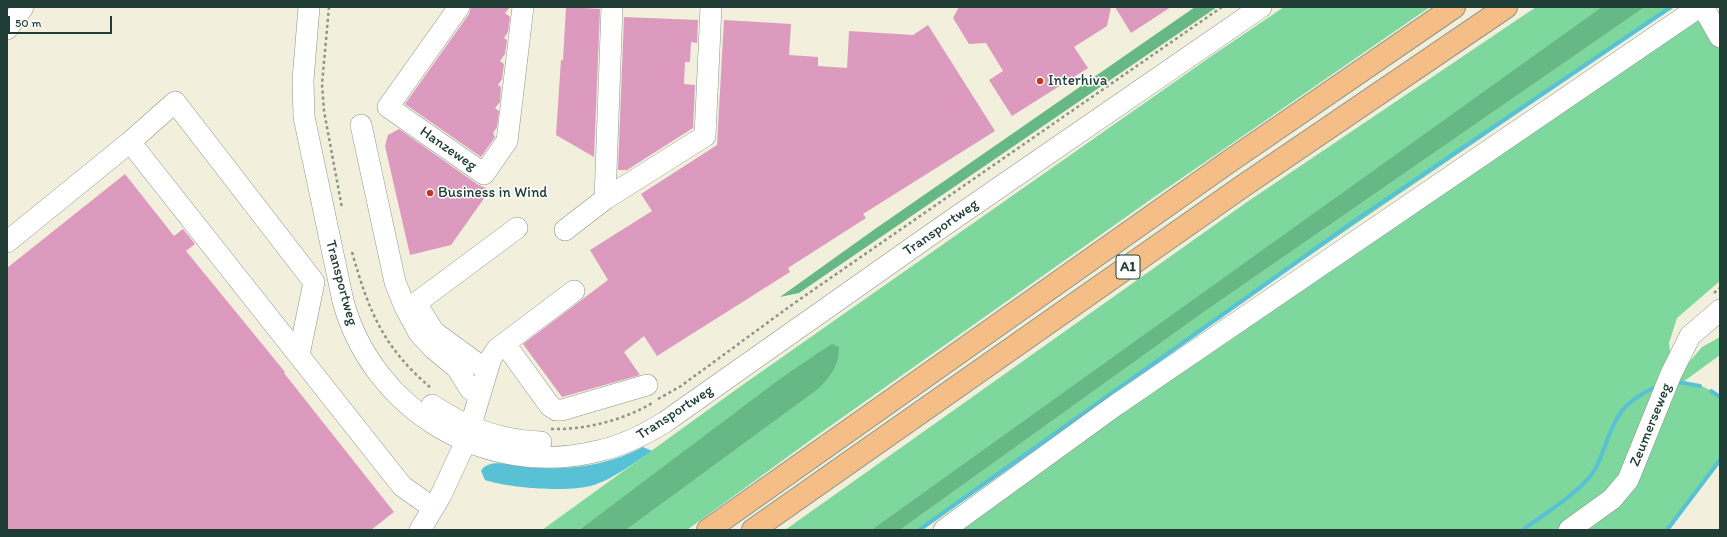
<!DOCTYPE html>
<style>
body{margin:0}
#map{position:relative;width:1727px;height:537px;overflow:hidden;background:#f3efdd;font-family:Itim,sans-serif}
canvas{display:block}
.frame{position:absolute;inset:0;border:8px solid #1f3d34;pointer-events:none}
.scale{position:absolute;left:8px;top:16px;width:104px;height:18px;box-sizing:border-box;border:2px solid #1f3d34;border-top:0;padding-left:5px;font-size:12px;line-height:14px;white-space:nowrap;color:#1f3d34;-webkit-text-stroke:3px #fff;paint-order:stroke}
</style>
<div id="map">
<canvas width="1727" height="537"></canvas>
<div class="frame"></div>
<div class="scale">50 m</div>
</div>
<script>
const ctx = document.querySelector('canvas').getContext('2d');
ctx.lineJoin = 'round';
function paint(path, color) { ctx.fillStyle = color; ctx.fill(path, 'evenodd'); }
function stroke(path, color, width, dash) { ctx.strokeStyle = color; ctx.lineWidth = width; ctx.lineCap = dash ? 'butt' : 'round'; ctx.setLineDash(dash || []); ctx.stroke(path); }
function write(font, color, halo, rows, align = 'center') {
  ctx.font = font + ' Itim,sans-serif'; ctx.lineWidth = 3; ctx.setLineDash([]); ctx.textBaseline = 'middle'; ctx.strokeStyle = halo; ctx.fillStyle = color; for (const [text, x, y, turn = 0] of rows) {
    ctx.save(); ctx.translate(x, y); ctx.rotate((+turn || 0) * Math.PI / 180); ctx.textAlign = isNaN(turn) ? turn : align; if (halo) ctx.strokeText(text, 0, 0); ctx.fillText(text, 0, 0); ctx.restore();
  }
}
const green = new Path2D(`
 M 1284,7 L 1430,7 L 1150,200 L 819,434 L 687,530 L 626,530 L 813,393 L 816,354 L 579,530 L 542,530 L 741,386 L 1213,55 Z
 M 1536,7 L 1603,7 L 871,530 L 785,530 L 1247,202 Z
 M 1645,7 L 1673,7 L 1209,324 L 922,530 L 900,530 L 1204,312 Z
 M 1695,17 L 1704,23 L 1720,50 L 1720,281 L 1677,318 L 1669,343 L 1671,361 L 1632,467 L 1564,530 L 958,530 L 1221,344 Z
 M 1720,337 L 1720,355 L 1683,382 L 1704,387 L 1720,396 L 1720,458 L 1666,530 L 1577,530 L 1615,503 L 1673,381 L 1702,347 Z`);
const forest = new Path2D(`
 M 1195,7 L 1217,7 L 799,293 L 780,297 L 875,229 Z
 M 1602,7 L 1645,7 L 1204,312 L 900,530 L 871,530 Z
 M 832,344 L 839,347 C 839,368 828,380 813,393 L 626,530 L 579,530 L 776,382 L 816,354 Z`);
const water = new Path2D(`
 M 643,447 L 652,451 C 633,463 615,478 594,485 C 570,493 508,488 485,480 L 481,471 C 488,457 515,466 527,467 C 568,471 606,466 643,447 Z`);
const stream = new Path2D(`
 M 1678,382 L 1700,386
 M 1711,391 L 1720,397
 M 919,530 L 1356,220 L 1671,7
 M 1523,530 C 1544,514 1577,494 1592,474 C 1598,466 1601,456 1605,446 C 1616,415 1623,403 1653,388
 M 1667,530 L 1720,460`);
const building = new Path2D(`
 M 471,7 L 510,7 L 505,13 L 510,17 L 508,32 L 504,38 L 507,40 L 505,54 L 500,61 L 504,64 L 502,79 L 498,85 L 501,87 L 500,102 L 495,108 L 499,111 L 497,127 L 493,133 L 495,137 L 481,157 L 405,104 L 469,14 Z
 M 566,7 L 600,9 L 594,157 L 556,135 L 561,60 L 563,60 Z
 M 959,7 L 1111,7 L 1107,26 L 1074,47 L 1088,68 L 1012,116 L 989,80 L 1003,71 L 986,43 L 969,44 L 953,18 Z
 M 1115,7 L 1171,7 L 1131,33 Z
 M 624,17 L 698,20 L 697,43 L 691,42 L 690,62 L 685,62 L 684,84 L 695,85 L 693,128 L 627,170 L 618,170 Z
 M 724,20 L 791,24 L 789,55 L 818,57 L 818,66 L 847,68 L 849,31 L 913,35 L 928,25 L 995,131 L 863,214 L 866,218 L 788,268 L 790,272 L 657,356 L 644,336 L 624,352 L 640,375 L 562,397 L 523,344 L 608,280 L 590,250 L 652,211 L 641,194 L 717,145 Z
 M 399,129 L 477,184 L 490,190 L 451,245 L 410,255 L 385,146 L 388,135 Z
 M 125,174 L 174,236 L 183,229 L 195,244 L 186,251 L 285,372 L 284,373 L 394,512 L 371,530 L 7,530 L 7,268 Z`);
const path = new Path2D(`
 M 329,7 L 322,84 L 324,111 L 342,208
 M 352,252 C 369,312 383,347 431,388
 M 1714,293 L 1720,288
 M 658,399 L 681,386 L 793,304 L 1222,7
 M 551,429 C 586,430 624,420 654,402`);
const minor = new Path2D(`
 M 309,7 L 303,80 L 304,117 L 343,301 C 373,411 487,479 598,451 C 622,446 644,435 665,422 L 936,231 L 1261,7
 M 459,7 L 388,107 L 484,174 L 507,141 L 523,7
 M 1703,7 L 1720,37
 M 7,29 L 23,7
 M 361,125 L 395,282 L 405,307 L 419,333 L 434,349 L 457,368 L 470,389 L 479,394
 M 130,142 L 402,486 L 433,508
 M 605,199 L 705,136 L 711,7
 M 565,230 L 605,199 L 612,7
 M 7,242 L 130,142 L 175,102 L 314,282 L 299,355
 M 505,344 L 550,406 L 556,410 L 562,410 L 647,385
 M 486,370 L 434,332 L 416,303 L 517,228
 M 432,405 C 464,427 502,441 541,442
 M 420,530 L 441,495 L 466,441 L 491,358 L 497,349 L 574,291
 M 944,530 L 1116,405 L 1699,7
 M 1569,530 L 1612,499 L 1628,480 L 1671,374 L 1690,336 L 1720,310`);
const highway = new Path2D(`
 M 708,530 L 1227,163 L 1454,7
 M 753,530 L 1243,186 L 1506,7`);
const markers = [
 [1040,81,4,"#c8321e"],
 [430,193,4,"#c8321e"]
];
const shields = [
 [1128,267,24]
];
const shieldNames = [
 ["A1",1128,267]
];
const poiNames = [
 ["Interhiva",1048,81],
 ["Business in Wind",438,193]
];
const streetNames = [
 ["Hanzeweg",448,149,35],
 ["Transportweg",941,228,-35],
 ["Transportweg",341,283,75],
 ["Transportweg",675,413,-33],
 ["Zeumerseweg",1651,425,-68]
];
paint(green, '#7ed79d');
paint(forest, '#66b884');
paint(water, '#58c1d5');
stroke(stream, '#58c1d5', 4);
paint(building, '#db9abe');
stroke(minor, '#899688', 22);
stroke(highway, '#899688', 24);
stroke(path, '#899688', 2.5, [3, 3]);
stroke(minor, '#fff', 21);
stroke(highway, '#f6be87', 22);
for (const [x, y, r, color] of markers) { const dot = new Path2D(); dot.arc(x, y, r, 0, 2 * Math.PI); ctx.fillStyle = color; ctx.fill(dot); stroke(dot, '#fff', 1.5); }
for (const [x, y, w] of shields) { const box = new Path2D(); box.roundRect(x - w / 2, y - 12, w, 24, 3); ctx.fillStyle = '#fff'; ctx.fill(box); stroke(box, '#1f3d34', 1); }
write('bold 14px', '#1f3d34', null, shieldNames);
write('15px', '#1f3d34', '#fff', poiNames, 'left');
write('15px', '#1f3d34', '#fff', streetNames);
</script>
